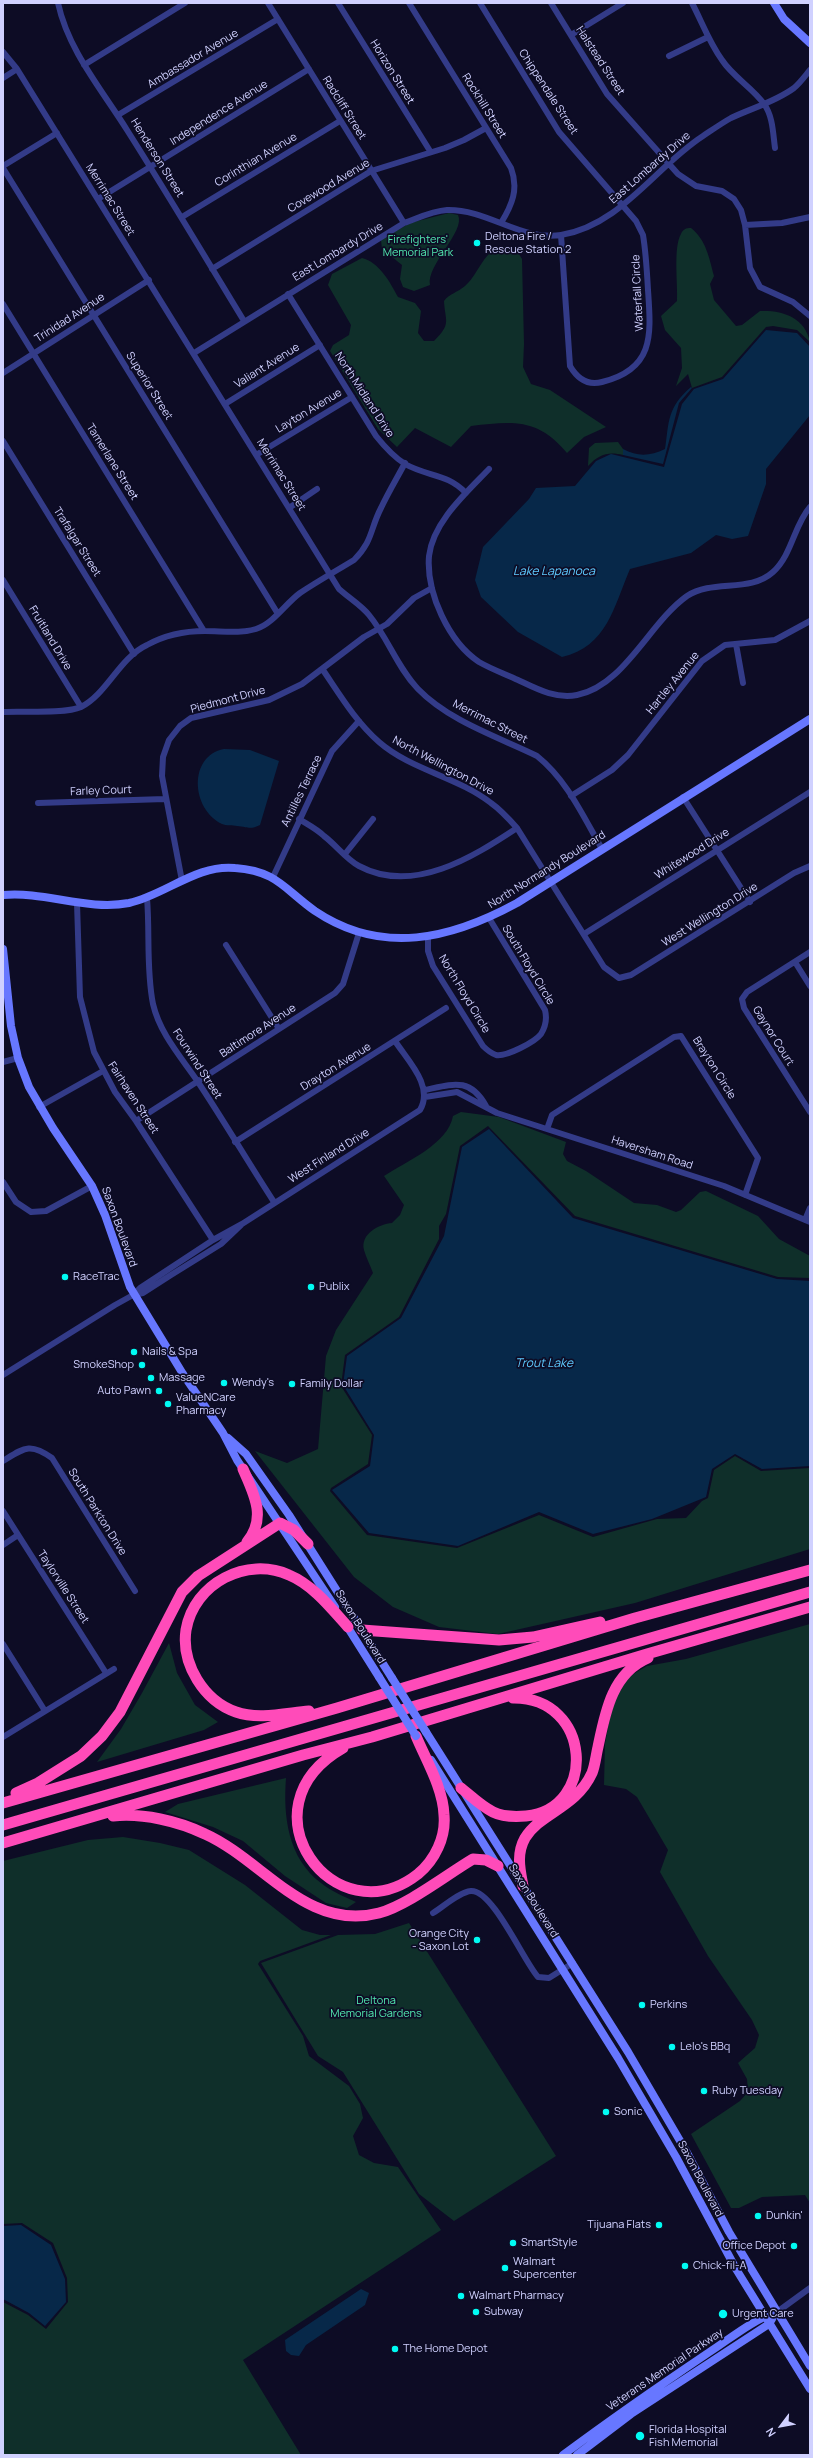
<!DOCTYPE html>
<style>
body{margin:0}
#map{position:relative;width:813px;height:2458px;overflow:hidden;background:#0d0c25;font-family:Manrope,sans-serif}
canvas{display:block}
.frame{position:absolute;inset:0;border:4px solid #d0d1ff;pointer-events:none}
.north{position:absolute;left:761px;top:2406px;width:40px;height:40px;-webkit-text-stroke:3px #0d0c25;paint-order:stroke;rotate:238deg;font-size:11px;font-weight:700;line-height:16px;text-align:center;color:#d0d1ff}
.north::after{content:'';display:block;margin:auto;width:14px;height:18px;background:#d0d1ff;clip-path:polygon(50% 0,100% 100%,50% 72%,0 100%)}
</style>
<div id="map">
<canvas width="813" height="2458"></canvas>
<div class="frame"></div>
<div class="north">N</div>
</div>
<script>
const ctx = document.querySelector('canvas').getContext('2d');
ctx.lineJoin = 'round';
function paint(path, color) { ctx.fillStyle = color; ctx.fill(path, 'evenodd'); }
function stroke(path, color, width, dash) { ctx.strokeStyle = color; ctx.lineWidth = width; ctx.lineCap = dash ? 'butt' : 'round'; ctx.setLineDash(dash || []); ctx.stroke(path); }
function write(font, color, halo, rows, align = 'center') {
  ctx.font = font + ' Manrope,sans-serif'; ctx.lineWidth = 3.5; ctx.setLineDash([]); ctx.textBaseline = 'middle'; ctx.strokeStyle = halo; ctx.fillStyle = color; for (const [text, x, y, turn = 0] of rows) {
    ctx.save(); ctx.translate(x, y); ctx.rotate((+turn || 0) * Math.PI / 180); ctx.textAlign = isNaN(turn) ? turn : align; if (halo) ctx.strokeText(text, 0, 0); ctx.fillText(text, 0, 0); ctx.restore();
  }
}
const green = new Path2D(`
 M 449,213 L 458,215 C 466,231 426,265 430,285 L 414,291 L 403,287 L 400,279 L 402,265 L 382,249 L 381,240 L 410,223 Z
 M 691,228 C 706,240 709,257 714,276 L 710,284 L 714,300 L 736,326 L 742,325 L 760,311 C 782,310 805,317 810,342 L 797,330 L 773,326 L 766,327 L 722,377 L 692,388 L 688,374 L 676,386 L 682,368 L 681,348 L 665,330 L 661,316 L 677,301 C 678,285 673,247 681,234 C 683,229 686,228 691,228 Z
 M 507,246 L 516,249 L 522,259 L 524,344 L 523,367 L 531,384 L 550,390 L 606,427 L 584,437 L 567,453 C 538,418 513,421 471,426 L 451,447 L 415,428 L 397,447 L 378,429 L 330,351 L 333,345 L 349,335 L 351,325 L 328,285 L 332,274 L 362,258 C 379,262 390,282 398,297 L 415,303 L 421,311 L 418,333 L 424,341 L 434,341 C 452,323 445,322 444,301 C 449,294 458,292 465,286 C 481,272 482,249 507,246 Z
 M 618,442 L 623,449 L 623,455 C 608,451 598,455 588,466 L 589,448 L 595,443 Z
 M 461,1112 L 499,1117 L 566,1142 L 563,1154 L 567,1161 L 586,1171 L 634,1203 L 657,1205 L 676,1212 L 681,1210 L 700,1192 L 706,1191 L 758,1216 L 779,1239 L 810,1256 L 810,1278 L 778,1277 L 575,1216 L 488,1126 L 460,1146 L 446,1214 L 439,1226 L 439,1239 L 399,1317 L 345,1355 L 341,1386 L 372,1435 L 368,1464 L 331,1488 L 330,1491 L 367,1535 L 457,1548 L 539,1515 L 593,1537 L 657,1519 L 686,1518 L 702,1501 L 708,1498 L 714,1470 L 735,1456 L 761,1471 L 810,1468 L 810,1549 L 635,1603 L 498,1634 L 439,1627 L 393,1607 L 354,1577 L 255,1451 L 287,1463 L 318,1449 L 326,1356 L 336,1330 L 373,1273 C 370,1265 366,1257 364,1250 C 360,1234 379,1224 392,1223 L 400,1215 L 404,1205 L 384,1176 C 407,1161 448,1144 453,1116 Z
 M 810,1624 L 810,2203 L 805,2195 L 762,2197 L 739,2208 L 731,2208 L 691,2134 L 740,2101 L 748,2092 L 747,2079 L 738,2063 L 755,2048 L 759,2035 L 752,2020 L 708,1956 L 660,1872 L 668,1850 L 637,1797 L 626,1789 L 604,1785 L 605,1744 L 610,1716 L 618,1693 L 628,1677 L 647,1666 L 686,1659 Z
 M 169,1643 L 177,1673 L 195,1705 L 218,1722 L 204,1730 L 97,1762 L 121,1729 L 142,1693 Z
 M 286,1778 C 283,1817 288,1858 321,1883 C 331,1891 345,1897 356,1902 L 347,1908 L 326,1903 L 285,1876 L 243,1841 L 213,1827 L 165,1812 L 178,1804 Z
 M 123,1837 L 160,1843 L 189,1850 L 245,1885 L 302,1930 L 320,1935 L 331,1935 L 260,1961 L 258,1964 L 303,2036 L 309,2056 L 349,2086 L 360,2104 L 363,2118 L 353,2136 L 359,2155 L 374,2163 L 398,2167 L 441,2230 L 243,2360 L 301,2455 L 3,2455 L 3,2302 L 28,2315 L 46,2329 L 68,2302 L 67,2278 L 53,2243 L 22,2223 L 3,2224 L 3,1861 L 88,1840 Z
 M 409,1923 L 556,2156 L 454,2221 L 419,2194 L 343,2072 L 318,2056 L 261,1963 L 338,1935 L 375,1934 Z`);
const water = new Path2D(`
 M 766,330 L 797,333 L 810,347 L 810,415 L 766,469 L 766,484 L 748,536 L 732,539 L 716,535 L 691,553 L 630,569 C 614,606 607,647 562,657 L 518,632 L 481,597 L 475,580 L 483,547 L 529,499 L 536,488 L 575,486 L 596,461 L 611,454 L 664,467 L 682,404 L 694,389 L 723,379 Z
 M 691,387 L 692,388 L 679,403 L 663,464 L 623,455 L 623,449 C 638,457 650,456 665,449 C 669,421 667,408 691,387 Z
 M 224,749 L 250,750 L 279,761 L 260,825 C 250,830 248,827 237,826 C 233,825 226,826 222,824 C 191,809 188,756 224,749 Z
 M 489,1129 L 573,1218 L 777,1279 L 810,1281 L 810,1466 L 762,1469 L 735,1454 L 712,1469 L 706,1497 L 652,1519 L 593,1534 L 539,1512 L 458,1546 L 369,1533 L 332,1490 L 370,1466 L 374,1435 L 343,1385 L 347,1356 L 401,1318 L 444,1236 L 462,1147 Z
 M 21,2225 L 51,2245 L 65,2279 L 66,2302 L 45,2326 L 29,2313 L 3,2299 L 3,2226 Z
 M 361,2289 L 369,2293 L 365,2305 L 306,2345 L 299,2356 L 291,2355 L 286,2351 L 285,2340 Z`);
const street = new Path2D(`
 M 58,3 C 68,50 102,90 127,130 C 167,193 205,257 244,321
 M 268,3 L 404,223
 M 338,3 L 430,151
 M 409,3 L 511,168 C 519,189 512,205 501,223
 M 480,3 L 559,132 L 636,221 L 643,235 C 646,253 647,272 648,290 C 651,334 655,369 602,382 C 587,386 577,378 570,366 L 561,235
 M 551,3 L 607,94 L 678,174 L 696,186 L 722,191 L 734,199 L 741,210 L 745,225 L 750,268 L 760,287 L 793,302 L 810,316
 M 692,3 C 702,22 709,42 722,60 C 733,77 753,88 764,104 C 773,116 773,134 775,148
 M 571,35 L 623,3
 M 3,52 L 17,69 L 339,589 C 349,598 361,605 369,615 C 388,638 397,667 418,689 C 449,721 498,737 537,756 C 567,780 583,816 602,849
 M 669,56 L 708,37
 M 84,65 L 185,3
 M 3,78 L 17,69
 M 118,115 L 278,19
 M 3,166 L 57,133
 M 3,168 L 278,614
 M 98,199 L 309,69
 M 182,217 L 340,121
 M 745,225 L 782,223 L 810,217
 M 212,269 L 371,171 L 445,148 L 464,140 L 486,128
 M 288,294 L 376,436 C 384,446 394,457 405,464 C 428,477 447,473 466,493
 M 3,304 L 204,631
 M 194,353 L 404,223 C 418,218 432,211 447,210 C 488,209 520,241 561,235 C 621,225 655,167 703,136 C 712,130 722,123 731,118 C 752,108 775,102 794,88 C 800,83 805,76 810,70
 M 3,373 L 149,280
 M 225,404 L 320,345
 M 3,441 L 134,654
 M 256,455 L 352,397
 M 489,469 C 466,493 433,522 429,556 C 426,593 449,642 479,662 C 491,669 505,674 518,680 C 537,689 555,699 577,695 C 624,686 649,623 687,596 C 713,579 750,593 773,572 C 792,555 794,525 810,507
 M 289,508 L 317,489
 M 3,580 L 81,707
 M 736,644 L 743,683
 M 323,670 C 340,695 356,722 379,742 C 411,770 458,777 491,803 C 501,810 509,819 517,828 L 604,967 L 619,978 L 631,975 L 794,873 L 810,866
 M 3,712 C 21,711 66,714 81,707 C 107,694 119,658 147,645 C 165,635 184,631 205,631 C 222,631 240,634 256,629 C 274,623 285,604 300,593 C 318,581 336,571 354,560 C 373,541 370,529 381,508 C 388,493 397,478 405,463
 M 571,796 L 612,770 L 628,755 L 702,661 L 725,645 L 775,640 L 810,621
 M 683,797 L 750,902
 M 38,803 L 165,799
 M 299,819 C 307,824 317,829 324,836 C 336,845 346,859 359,866 C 413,895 473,857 517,828
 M 345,854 L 373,819
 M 273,877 L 332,751 L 359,721
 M 182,881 L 162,776 L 163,757 L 169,740 L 180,726 L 191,718 L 269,700 L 302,684 L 364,637 L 387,624 L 414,598 L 432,588
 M 147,898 C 150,933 146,969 153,1004 C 160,1034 181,1057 198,1082 C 224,1121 248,1162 274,1202
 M 77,903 L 80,997 L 94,1052 L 115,1092 L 136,1121 L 213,1240
 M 584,934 L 810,792
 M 428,937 L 428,951 L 433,966 L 483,1046 C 487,1050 490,1053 496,1055 C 506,1057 535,1042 541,1034 C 546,1026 547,1018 545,1010 L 489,918
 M 226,945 L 279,1029
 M 810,952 L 747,992 L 742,999 L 744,1008 L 810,1112
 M 795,962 L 810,986
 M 3,1062 L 18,1058
 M 425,1090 C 453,1084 470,1077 486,1106
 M 425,1097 L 457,1092 L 497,1113 L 724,1186 L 810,1222
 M 39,1107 L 103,1071
 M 136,1121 L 335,993 L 343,984 L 359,933
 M 547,1129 L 552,1115 L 674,1037 L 681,1036 L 758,1158 L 745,1195
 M 235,1142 L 446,1008
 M 3,1182 L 16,1202 L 31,1212 L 46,1211 L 92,1186
 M 805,1220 L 810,1208
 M 133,1295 L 140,1288 L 213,1240 L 242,1224 L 420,1110 C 434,1086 408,1061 395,1041
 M 3,1375 L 115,1305 L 133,1295 L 143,1293 L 171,1275 L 221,1244 L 241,1225
 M 3,1461 C 24,1448 30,1442 52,1458 L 135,1591
 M 3,1511 L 106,1673
 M 3,1545 L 18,1535
 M 3,1644 L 45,1711
 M 3,1737 L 114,1669
 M 433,1913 C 443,1907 459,1892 471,1891 C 493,1890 523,1960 538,1977 L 549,1978 L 573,1963
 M 777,2312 L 810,2288`);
const secondary = new Path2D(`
 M 774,3 L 784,19 L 810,43
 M 3,895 C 45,891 87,911 129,903 C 165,895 197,864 235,868 C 277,871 284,889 315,911 C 382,956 451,939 517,903 L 810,719
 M 3,949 L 11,1026 L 18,1058 L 29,1087 L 53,1128 L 92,1186 L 105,1215 L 130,1287 L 183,1374 L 223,1433 L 237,1460 L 335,1607
 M 228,1438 L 246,1454 L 289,1515 L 392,1678
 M 345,1623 L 379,1677
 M 426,1732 L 628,2052 L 686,2151 L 729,2232 L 810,2366
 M 431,1760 L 618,2058 L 676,2157 L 736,2269 L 810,2389
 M 563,2455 C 610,2420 659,2386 708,2353 C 730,2339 752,2320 777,2312
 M 577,2455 L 631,2414 L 769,2324 L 772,2319`);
const highway = new Path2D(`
 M 243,1469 C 254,1494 267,1518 247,1542
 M 362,1630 L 499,1640 L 533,1637 L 600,1622
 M 309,1711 C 286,1713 258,1720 236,1712 C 204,1701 181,1664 186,1630 C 194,1583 247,1556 289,1575 C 313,1585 331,1608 348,1627
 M 343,1748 C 238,1808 335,1939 418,1874 C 435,1860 446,1837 444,1815 C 443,1788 426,1760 416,1736
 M 461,1788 C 471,1796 481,1806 493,1812 C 503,1817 514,1817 526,1816 C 598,1809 592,1697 513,1698
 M 16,1793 L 38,1783 L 81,1756 L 102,1736 L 120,1712 L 182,1592 L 198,1576 L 280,1523 L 294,1530 L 308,1544
 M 3,1803 L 337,1708 L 635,1618 L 810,1570
 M 113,1816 C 143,1813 178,1821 205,1834 C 263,1860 307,1932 379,1913 C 408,1905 446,1875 473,1859 L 486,1860 L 498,1866
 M 3,1825 L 810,1592
 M 3,1843 L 303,1755 L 372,1737 L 647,1654 L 810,1607
 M 523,1886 C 520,1870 516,1854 525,1838 C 540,1813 576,1808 592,1773 C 595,1766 596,1755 598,1747 C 605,1713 612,1673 648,1658`);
const secondaryBridge = new Path2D(`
 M 379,1677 L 416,1736
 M 392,1678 L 426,1732`);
const markers = [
 [477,243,4,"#00fbf3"],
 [65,1277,4,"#00fbf3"],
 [311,1287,4,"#00fbf3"],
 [134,1352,4,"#00fbf3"],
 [142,1365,4,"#00fbf3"],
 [151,1378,4,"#00fbf3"],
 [224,1383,4,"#00fbf3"],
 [292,1384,4,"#00fbf3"],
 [159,1391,4,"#00fbf3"],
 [168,1404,4,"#00fbf3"],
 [477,1940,4,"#00fbf3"],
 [642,2005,4,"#00fbf3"],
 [672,2047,4,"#00fbf3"],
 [704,2091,4,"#00fbf3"],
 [606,2112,4,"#00fbf3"],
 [758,2216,4,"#00fbf3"],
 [659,2225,4,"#00fbf3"],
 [513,2243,4,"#00fbf3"],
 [794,2246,4,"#00fbf3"],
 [685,2266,4,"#00fbf3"],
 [505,2268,4,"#00fbf3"],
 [461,2296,4,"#00fbf3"],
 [476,2312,4,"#00fbf3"],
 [723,2314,5,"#00fbf3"],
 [395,2349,4,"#00fbf3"],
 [640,2436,5,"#00fbf3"]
];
const streetNames = [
 ["Ambassador Avenue",193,59,-31],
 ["Halstead Street",600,61,57],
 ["Horizon Street",392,72,58],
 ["Chippendale Street",548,92,57],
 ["Rockhill Street",484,106,58],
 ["Radcliff Street",344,108,58],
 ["Independence Avenue",219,113,-32],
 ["Henderson Street",157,158,58],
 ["Corinthian Avenue",256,160,-31],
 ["East Lombardy Drive",650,168,-41],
 ["Covewood Avenue",329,186,-31],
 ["Merrimac Street",110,200,58],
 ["East Lombardy Drive",338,252,-31],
 ["Waterfall Circle",638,293,-93],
 ["Trinidad Avenue",70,318,-33],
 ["Valiant Avenue",267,366,-32],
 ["Superior Street",149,386,58],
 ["North Midland Drive",364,395,57],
 ["Layton Avenue",309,411,-31],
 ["Tamerlane Street",112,462,58],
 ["Merrimac Street",281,475,58],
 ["Trafalgar Street",77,542,58],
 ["Fruitland Drive",50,638,59],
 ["Hartley Avenue",673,683,-51],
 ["Piedmont Drive",228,700,-15],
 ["Merrimac Street",490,722,27],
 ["North Wellington Drive",443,766,28],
 ["Farley Court",101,791,-2],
 ["Antilles Terrace",302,791,-64],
 ["Whitewood Drive",692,854,-32],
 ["North Normandy Boulevard",547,870,-32],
 ["West Wellington Drive",710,915,-32],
 ["South Floyd Circle",528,965,59],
 ["North Floyd Circle",464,994,59],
 ["Baltimore Avenue",258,1031,-33],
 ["Gaynor Court",773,1036,58],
 ["Fourwind Street",197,1064,57],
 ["Drayton Avenue",336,1067,-32],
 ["Brayton Circle",714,1068,58],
 ["Fairhaven Street",133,1098,57],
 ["Haversham Road",652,1153,18],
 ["West Finland Drive",329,1156,-32],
 ["Saxon Boulevard",119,1227,70],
 ["South Parkton Drive",97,1512,58],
 ["Taylorville Street",63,1587,57],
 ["Saxon Boulevard",360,1627,58],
 ["Saxon Boulevard",533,1901,58],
 ["Saxon Boulevard",700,2179,62],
 ["Veterans Memorial Parkway",665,2370,-34]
];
const poiNames = [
 ["Deltona Fire /",485,237],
 ["Rescue Station 2",485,250],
 ["RaceTrac",73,1277],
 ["Publix",319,1287],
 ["Nails & Spa",142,1352],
 ["SmokeShop",134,1365,"right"],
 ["Massage",159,1378],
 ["Wendy's",232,1383],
 ["Family Dollar",300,1384],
 ["Auto Pawn",151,1391,"right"],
 ["ValueNCare",176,1398],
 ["Pharmacy",176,1411],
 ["Orange City",469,1934,"right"],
 ["- Saxon Lot",469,1947,"right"],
 ["Perkins",650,2005],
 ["Lelo's BBq",680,2047],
 ["Ruby Tuesday",712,2091],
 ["Sonic",614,2112],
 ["Dunkin'",766,2216],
 ["Tijuana Flats",651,2225,"right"],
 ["SmartStyle",521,2243],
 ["Office Depot",786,2246,"right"],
 ["Walmart",513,2262],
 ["Supercenter",513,2275],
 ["Chick-fil-A",693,2266],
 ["Walmart Pharmacy",469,2296],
 ["Subway",484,2312],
 ["Urgent Care",732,2314],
 ["The Home Depot",403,2349],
 ["Florida Hospital",649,2430],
 ["Fish Memorial",649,2443]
];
const parkNames = [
 ["Firefighters'",418,240],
 ["Memorial Park",418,253],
 ["Deltona",376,2001],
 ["Memorial Gardens",376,2014]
];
const waterNames = [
 ["Lake Lapanoca",554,572],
 ["Trout Lake",544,1364]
];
paint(green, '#0f2f2a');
paint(water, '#072849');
stroke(street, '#333b88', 6);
stroke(secondary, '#6777ff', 8);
stroke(highway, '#ff4bb9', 11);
stroke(secondaryBridge, '#6777ff', 8);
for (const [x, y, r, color] of markers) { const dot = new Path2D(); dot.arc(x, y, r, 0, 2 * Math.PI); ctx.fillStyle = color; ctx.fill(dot); stroke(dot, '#0d0c25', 1.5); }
write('11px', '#d0d1ff', '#0d0c25', streetNames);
write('11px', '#d0d1ff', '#0d0c25', poiNames, 'left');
write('11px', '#52e9b0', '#0d0c25', parkNames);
write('italic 12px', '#5ecaff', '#0d0c25', waterNames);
</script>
